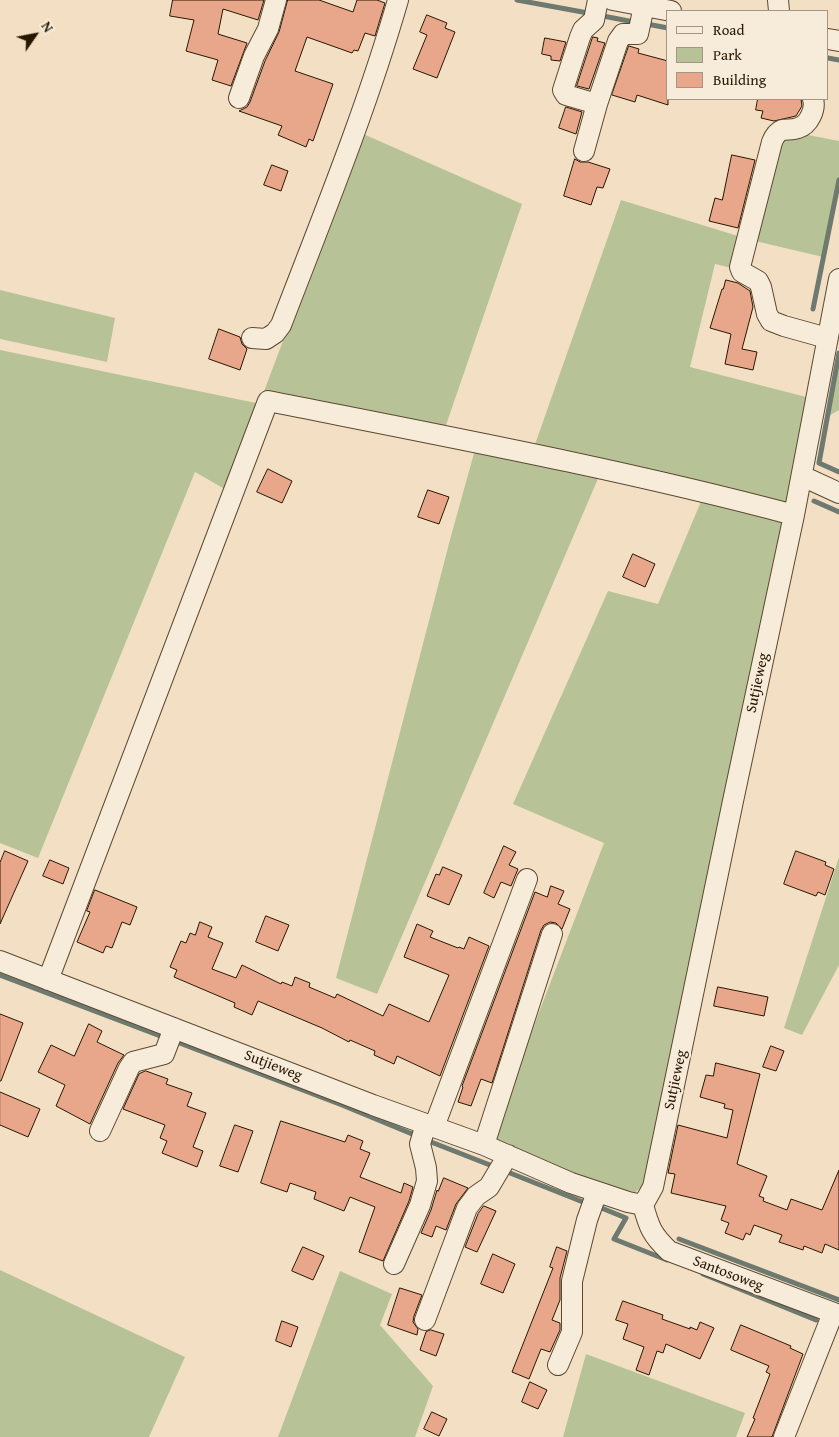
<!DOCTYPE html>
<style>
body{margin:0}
#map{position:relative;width:839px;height:1437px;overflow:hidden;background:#f3e0c4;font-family:"Gentium Book Plus",serif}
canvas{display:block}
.legend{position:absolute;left:666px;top:10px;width:162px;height:90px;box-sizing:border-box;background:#f7ebd9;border:1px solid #a49682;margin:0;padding:6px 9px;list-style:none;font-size:15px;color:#281700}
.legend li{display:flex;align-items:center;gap:10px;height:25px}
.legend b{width:25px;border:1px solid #a49682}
.north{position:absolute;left:10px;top:10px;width:50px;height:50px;-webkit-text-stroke:4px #f7ebd9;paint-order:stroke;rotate:57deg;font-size:14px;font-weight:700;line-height:20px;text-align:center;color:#281700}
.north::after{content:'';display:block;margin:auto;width:18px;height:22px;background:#281700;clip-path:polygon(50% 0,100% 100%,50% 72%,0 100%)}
</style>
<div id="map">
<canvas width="839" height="1437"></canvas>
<ul class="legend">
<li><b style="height:6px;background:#f7ebd9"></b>Road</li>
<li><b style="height:14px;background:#b7c397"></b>Park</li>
<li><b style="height:14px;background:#e8a78a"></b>Building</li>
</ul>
<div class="north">N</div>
</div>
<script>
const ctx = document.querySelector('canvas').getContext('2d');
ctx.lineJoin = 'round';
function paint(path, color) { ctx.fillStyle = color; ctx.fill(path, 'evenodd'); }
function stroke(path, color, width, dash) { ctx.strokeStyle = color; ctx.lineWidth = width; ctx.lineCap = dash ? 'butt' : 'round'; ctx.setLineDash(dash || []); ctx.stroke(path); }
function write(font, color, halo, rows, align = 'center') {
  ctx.font = font + ' "Gentium Book Plus",serif'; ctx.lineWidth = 4.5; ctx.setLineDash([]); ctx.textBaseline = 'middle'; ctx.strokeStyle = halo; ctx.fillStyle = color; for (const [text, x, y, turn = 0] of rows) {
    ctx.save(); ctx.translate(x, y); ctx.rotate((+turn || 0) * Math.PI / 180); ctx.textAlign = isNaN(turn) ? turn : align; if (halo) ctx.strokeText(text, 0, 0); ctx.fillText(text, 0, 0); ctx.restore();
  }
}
const green = new Path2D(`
 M 767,127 L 839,141 L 839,180 L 823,257 L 751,240 L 744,271 L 715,264 L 690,367 L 810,398 L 789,503 L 533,450 L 621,200 L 751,240 Z
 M 361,133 L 522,204 L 444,431 L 263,394 Z
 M 0,290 L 115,318 L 107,362 L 0,339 Z
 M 0,350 L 256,403 L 255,432 L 228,491 L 195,472 L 38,858 L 0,843 Z
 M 839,353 L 839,410 L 827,417 Z
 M 476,446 L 600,474 L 377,994 L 336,978 L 451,536 Z
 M 702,499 L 784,518 L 644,1185 L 633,1194 L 572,1177 L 490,1140 L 604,843 L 513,804 L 608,591 L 658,604 Z
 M 839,857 L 839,965 L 802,1035 L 784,1028 Z
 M 0,1270 L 185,1357 L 149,1437 L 0,1437 Z
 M 340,1271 L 392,1294 L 380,1325 L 433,1386 L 415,1437 L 278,1437 Z
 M 586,1354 L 745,1413 L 736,1437 L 563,1437 Z`);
const stream = new Path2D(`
 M 517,0 L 588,13
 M 603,16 L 634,22
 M 647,24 L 668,28
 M 828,58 L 839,60
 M 813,309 L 839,180
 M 839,353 L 819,463 L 839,472
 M 814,501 L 839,512
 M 0,975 L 163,1037
 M 177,1042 L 342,1105 L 417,1136
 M 426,1140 L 495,1167
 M 505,1171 L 588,1204
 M 599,1207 L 626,1218 L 614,1239 L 667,1260
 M 679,1239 L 839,1300
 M 703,1274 L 816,1320`);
const building = new Path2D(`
 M 173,0 L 264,0 L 258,20 L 223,9 L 218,34 L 247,43 L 231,86 L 212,80 L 218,60 L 186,51 L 194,20 L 170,16 Z
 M 288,0 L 319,0 L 353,12 L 357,0 L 377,0 L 385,3 L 375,36 L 365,33 L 358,51 L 354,50 L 352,53 L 307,37 L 295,71 L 333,84 L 313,141 L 309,139 L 306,147 L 278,135 L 282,126 L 239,111 L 247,107 L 250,102 L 265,61 L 279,32 Z
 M 427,15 L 447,23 L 445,28 L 455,32 L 437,78 L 413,69 L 427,35 L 420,32 Z
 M 593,37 L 598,38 L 597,41 L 605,43 L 589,89 L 577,86 Z
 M 545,38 L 566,42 L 560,61 L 551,60 L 551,56 L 542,54 Z
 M 629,46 L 639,49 L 638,53 L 668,61 L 668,105 L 637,95 L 635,102 L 612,95 Z
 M 758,99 L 801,99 L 802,106 L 796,116 L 774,121 L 761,118 L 763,111 L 756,110 Z
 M 566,107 L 582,112 L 576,134 L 559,128 Z
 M 732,155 L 755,160 L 738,228 L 709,221 L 715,198 L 722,200 Z
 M 575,159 L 580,162 L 588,162 L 610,169 L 603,188 L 597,187 L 591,205 L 564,196 Z
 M 272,165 L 288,171 L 281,191 L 264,185 Z
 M 726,280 L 738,283 L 750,291 L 753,307 L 742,349 L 757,352 L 753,370 L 725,364 L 731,334 L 710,328 L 722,289 L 723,289 Z
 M 219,329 L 240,337 L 242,344 L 247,349 L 240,370 L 209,359 Z
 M 268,469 L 292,481 L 282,503 L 257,492 Z
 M 428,490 L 449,497 L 439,524 L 418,517 Z
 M 633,554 L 655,564 L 645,587 L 623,577 Z
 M 504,846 L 516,852 L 509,865 L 518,869 L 511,886 L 501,882 L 494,898 L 484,893 Z
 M 5,851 L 28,861 L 0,924 L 0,863 Z
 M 796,851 L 826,862 L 825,865 L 834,869 L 825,895 L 818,892 L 816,896 L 784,884 Z
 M 50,860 L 69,868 L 63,884 L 43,876 Z
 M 443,867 L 462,875 L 449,905 L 427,896 L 436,874 L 439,875 Z
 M 551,886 L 564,891 L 558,904 L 570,909 L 562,929 L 556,923 L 550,922 L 544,925 L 541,930 L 492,1083 L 481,1079 L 471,1106 L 458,1102 L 463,1087 L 462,1086 L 535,892 L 547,897 Z
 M 95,890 L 137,907 L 130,925 L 122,922 L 112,948 L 106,946 L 103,953 L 77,942 L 90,912 L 87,911 Z
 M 266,916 L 289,925 L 278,951 L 256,942 Z
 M 200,922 L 212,927 L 208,937 L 223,943 L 212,969 L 236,978 L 242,965 L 281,984 L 282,982 L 292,986 L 295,977 L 310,983 L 309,987 L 335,998 L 337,994 L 383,1016 L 389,1004 L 429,1022 L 449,975 L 404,957 L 417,924 L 433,931 L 430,937 L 458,948 L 459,947 L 464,949 L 469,937 L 489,946 L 440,1076 L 397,1056 L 394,1064 L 374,1055 L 375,1051 L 350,1040 L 349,1042 L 322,1028 L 258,1001 L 252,1015 L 234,1007 L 235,1003 L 174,977 L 177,970 L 170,967 L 181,941 L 186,943 L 190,933 L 195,935 Z
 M 718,987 L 768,997 L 764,1016 L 714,1006 Z
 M 0,1014 L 23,1023 L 1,1081 L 0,1081 Z
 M 89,1024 L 102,1031 L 97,1042 L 124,1055 L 118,1063 L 90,1124 L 56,1106 L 65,1085 L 38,1072 L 51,1045 L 74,1056 Z
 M 771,1046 L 784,1051 L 776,1071 L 763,1067 Z
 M 716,1063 L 760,1074 L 737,1164 L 767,1176 L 759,1196 L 764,1198 L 763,1201 L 787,1210 L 791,1199 L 822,1210 L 839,1170 L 839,1250 L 825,1244 L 822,1253 L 804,1246 L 803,1250 L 779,1242 L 782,1235 L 754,1225 L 750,1235 L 746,1233 L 743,1240 L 725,1233 L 729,1223 L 721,1220 L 726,1206 L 671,1193 L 675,1174 L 668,1173 L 678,1125 L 727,1138 L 733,1110 L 724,1108 L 725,1104 L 700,1097 L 706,1075 L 713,1076 Z
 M 146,1071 L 168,1079 L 166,1084 L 192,1093 L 187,1106 L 206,1113 L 193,1147 L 203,1151 L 197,1167 L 162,1153 L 167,1141 L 160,1138 L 165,1125 L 123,1109 L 139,1074 Z
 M 0,1092 L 40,1109 L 28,1137 L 0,1125 Z
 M 281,1121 L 345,1142 L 348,1135 L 363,1141 L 360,1149 L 370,1153 L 360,1177 L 401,1193 L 404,1183 L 413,1187 L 409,1201 L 383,1261 L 359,1252 L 375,1207 L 350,1197 L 344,1211 L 314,1199 L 316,1192 L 290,1183 L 287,1192 L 261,1183 Z
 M 235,1125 L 253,1131 L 238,1172 L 220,1166 Z
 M 444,1178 L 468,1188 L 456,1204 L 446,1230 L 436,1226 L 432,1237 L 421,1233 L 431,1210 L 437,1190 L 438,1191 Z
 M 484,1206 L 496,1211 L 477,1252 L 465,1247 L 478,1214 Z
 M 303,1247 L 324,1256 L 313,1280 L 292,1271 Z
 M 557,1247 L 567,1251 L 560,1278 L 560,1300 L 552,1320 L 560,1323 L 560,1330 L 550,1352 L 541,1349 L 529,1379 L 512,1372 L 553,1268 L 550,1267 Z
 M 493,1254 L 515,1264 L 503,1293 L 481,1284 Z
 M 400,1288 L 422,1295 L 414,1316 L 413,1322 L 418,1329 L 417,1335 L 388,1325 Z
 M 623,1301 L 663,1315 L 662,1319 L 690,1329 L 690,1327 L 697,1330 L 700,1322 L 714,1328 L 700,1359 L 666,1344 L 663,1353 L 657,1351 L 649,1375 L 636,1370 L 644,1347 L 623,1339 L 628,1324 L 616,1320 Z
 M 282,1321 L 298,1327 L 291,1347 L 276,1341 Z
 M 741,1325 L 791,1346 L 790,1348 L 803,1354 L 772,1437 L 747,1437 L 755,1419 L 753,1418 L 770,1374 L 766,1372 L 769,1366 L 731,1350 Z
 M 431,1330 L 444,1334 L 436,1356 L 420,1350 L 426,1332 Z
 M 530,1382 L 547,1390 L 538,1409 L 522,1402 Z
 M 432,1412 L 447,1419 L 439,1436 L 424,1429 Z`);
const minor = new Path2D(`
 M 613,0 L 671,11
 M 778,0 L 779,11
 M 828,39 L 839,41
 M 239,98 L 254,56 L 268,29 L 276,0
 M 813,99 C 816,109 809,125 798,128 C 793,130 787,129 782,130 C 777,132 774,137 772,142 L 740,267 L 742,272 L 758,281 L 761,287 L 767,314 L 771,321 L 784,326 L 827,338
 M 597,104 L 566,95 L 563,90 L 580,37 L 583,30 L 594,20 L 598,0
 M 584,151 L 597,104 L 618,41 L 623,34 L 638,34 L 644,6
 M 252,338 L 266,339 L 275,333 L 281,325 C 322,218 366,111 398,0
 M 802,476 L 839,493
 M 0,961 L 373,1105 L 484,1145 L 571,1183 L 628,1202 L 643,1205
 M 48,980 L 268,401 C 444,436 621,469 794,515
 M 434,1127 L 527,879
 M 100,1131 L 129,1068 L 133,1062 L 164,1054 L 174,1028
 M 484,1145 L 552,934
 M 643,1205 L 653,1187 L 733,801 L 794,515 L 839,279
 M 643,1205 C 649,1227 652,1235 669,1251 L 839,1315
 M 394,1264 L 420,1205 L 427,1181 L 426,1168 L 420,1144 L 426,1124
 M 425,1320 L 467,1208 L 476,1196 L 489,1187 L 508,1155
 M 558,1365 L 572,1332 L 572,1281 L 587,1220 L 597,1192
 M 784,1437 L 833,1313`);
const streetNames = [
 ["Sutjieweg",758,683,-78],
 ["Sutjieweg",273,1066,21],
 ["Sutjieweg",676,1080,-78],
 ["Santosoweg",728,1274,21]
];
paint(green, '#b7c397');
stroke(stream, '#6e7970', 5);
paint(building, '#e8a78a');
stroke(building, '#281700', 1);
stroke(minor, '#5b4931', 22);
stroke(minor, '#f7ebd9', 20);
write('15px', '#281700', '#f7ebd9', streetNames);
</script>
